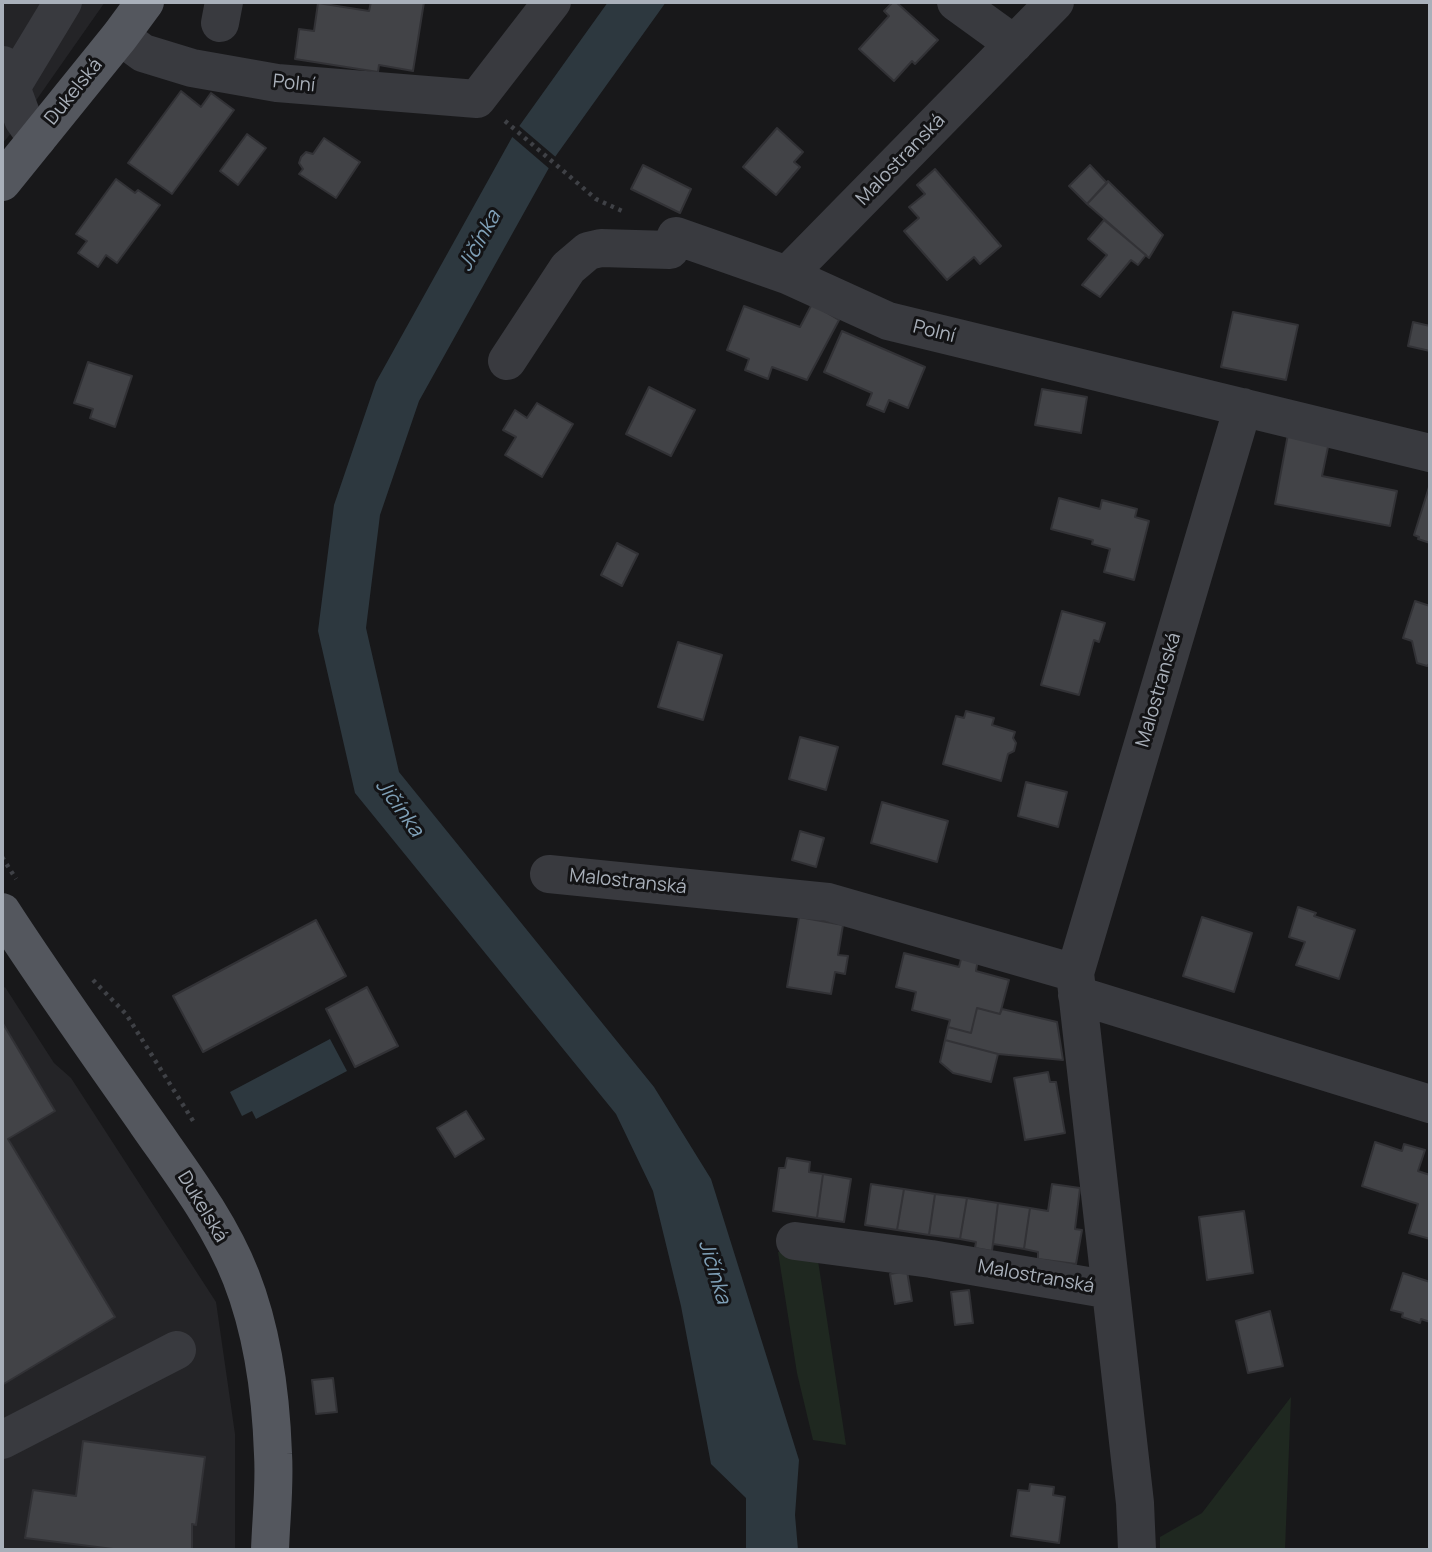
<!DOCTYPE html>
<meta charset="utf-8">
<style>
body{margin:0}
#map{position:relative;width:1432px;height:1552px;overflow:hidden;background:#18181a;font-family:Manrope,sans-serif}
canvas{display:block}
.frame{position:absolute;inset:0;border:4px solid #a9b0ba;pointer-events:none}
</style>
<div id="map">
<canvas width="1432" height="1552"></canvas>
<div class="frame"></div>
</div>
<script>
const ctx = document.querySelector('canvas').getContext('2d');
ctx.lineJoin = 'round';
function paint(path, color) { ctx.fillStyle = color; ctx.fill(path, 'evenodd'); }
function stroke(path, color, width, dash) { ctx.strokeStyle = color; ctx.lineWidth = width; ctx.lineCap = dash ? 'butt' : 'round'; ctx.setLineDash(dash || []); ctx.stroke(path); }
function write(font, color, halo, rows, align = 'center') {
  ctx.font = font + ' Manrope,sans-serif'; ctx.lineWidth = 6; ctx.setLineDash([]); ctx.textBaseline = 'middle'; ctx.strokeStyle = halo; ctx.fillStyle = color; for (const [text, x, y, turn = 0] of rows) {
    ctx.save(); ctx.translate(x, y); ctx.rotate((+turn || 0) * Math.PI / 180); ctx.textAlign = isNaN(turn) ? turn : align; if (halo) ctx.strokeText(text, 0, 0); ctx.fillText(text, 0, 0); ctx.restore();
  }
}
const built = new Path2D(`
 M 2,2 L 105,2 L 23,119 L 2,144 Z
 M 5,987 L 54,1063 L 71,1078 L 216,1302 L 235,1434 L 235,1550 L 2,1550 L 2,989 Z`);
const green = new Path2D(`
 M 778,1252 L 817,1254 L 846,1445 L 813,1440 L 797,1373 Z
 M 1291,1397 L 1285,1550 L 1160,1550 L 1160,1537 L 1202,1513 Z`);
const water = new Path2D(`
 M 608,2 L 666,2 L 555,157 L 419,401 L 380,515 L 366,628 L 399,772 L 654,1087 L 711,1179 L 799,1460 L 795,1515 L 798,1550 L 746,1550 L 746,1498 L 711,1464 L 681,1306 L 653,1191 L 616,1114 L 355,793 L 318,631 L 334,505 L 376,382 L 515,132 Z
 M 330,1039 L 347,1071 L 256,1119 L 252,1111 L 242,1116 L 230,1092 Z`);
const pier = new Path2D(`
 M 517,124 L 558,159 L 552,171 L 510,135 Z`);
const building = new Path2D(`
 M 371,2 L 424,2 L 413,71 L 379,65 L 378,72 L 295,59 L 299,29 L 314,31 L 318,3 L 369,11 Z
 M 893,2 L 896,2 L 938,40 L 915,64 L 912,61 L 894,81 L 859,49 L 889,16 L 884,11 Z
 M 181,91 L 201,107 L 211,93 L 234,110 L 172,194 L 128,163 Z
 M 777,128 L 803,152 L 794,162 L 800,167 L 776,195 L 743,167 Z
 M 247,134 L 266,148 L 238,185 L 220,171 Z
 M 324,138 L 360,162 L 336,198 L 299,174 L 303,169 L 299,163 L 301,157 L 306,152 L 313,154 Z
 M 643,165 L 691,189 L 680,213 L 631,189 Z
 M 1090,165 L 1107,183 L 1087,204 L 1069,186 Z
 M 935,169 L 1001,246 L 980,264 L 974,257 L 947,280 L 904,231 L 919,218 L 909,207 L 925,194 L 917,185 Z
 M 116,179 L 135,193 L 138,190 L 160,205 L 117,263 L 106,255 L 98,267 L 78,253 L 87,241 L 76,234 Z
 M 1108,181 L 1163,235 L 1149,258 L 1087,204 Z
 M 1104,220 L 1146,255 L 1138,265 L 1131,260 L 1100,297 L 1082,285 L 1107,255 L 1088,239 Z
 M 812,304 L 839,320 L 807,380 L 772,367 L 768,379 L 745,370 L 749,359 L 727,350 L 744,306 L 800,327 Z
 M 1233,312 L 1298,325 L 1286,380 L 1221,367 Z
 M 1413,322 L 1430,326 L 1430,351 L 1408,346 Z
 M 842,331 L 925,367 L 908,408 L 889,400 L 884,412 L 867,405 L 872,393 L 824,372 Z
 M 88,362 L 132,376 L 115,427 L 90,418 L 93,409 L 74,403 Z
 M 649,387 L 695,410 L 671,456 L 626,434 Z
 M 1042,389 L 1087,397 L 1081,433 L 1035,425 Z
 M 537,403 L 573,424 L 542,477 L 505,455 L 516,437 L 503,430 L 515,410 L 527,418 Z
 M 1288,434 L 1329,442 L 1322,476 L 1397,491 L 1390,526 L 1275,504 Z
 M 1429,487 L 1430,487 L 1430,543 L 1418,539 L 1419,537 L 1414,535 Z
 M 1059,498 L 1100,509 L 1102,500 L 1137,509 L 1135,517 L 1149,521 L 1134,580 L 1104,572 L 1110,549 L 1092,544 L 1093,540 L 1051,529 Z
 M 617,543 L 638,554 L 622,586 L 601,575 Z
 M 1415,601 L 1430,606 L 1430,663 L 1427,666 L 1417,663 L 1412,641 L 1403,638 Z
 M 1062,611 L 1105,623 L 1099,642 L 1094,640 L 1079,695 L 1041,685 Z
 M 678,642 L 722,655 L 703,720 L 658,707 Z
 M 966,711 L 994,718 L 992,725 L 1015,732 L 1013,738 L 1016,743 L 1014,751 L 1008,754 L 1001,781 L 943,764 L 956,716 L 964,718 Z
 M 800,737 L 838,747 L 826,790 L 789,779 Z
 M 1026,782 L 1067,792 L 1058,827 L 1018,816 Z
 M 882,802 L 948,821 L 937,862 L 871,843 Z
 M 800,831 L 824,838 L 816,867 L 792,860 Z
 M 1298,907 L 1316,913 L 1314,916 L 1355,930 L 1339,979 L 1296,965 L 1305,942 L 1289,937 Z
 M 799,917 L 843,925 L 838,955 L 848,956 L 845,974 L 835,972 L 831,994 L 787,987 Z
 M 1202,917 L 1252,933 L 1234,992 L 1183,976 Z
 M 316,920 L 346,976 L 203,1052 L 173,996 Z
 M 904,953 L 959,967 L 962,955 L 978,959 L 976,971 L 1009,980 L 1000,1014 L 977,1008 L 971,1033 L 948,1027 L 950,1020 L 912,1010 L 916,992 L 896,987 Z
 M 367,987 L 398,1046 L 355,1067 L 326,1009 Z
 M 977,1008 L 1000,1014 L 1002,1009 L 1057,1022 L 1063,1060 L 998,1054 L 945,1040 L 948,1027 L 971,1033 Z
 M 2,1022 L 55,1111 L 8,1139 L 115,1317 L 2,1385 Z
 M 945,1040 L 998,1054 L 991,1082 L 953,1073 L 940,1062 Z
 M 1048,1072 L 1050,1082 L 1056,1082 L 1065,1133 L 1025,1140 L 1014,1078 Z
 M 466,1111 L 484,1139 L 455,1157 L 437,1128 Z
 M 1375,1142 L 1402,1151 L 1404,1144 L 1425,1150 L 1418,1171 L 1430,1175 L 1430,1239 L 1409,1233 L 1418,1204 L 1362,1186 Z
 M 787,1158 L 810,1162 L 809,1172 L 823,1174 L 817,1218 L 773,1211 L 779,1168 L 785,1168 Z
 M 823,1174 L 851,1179 L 844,1222 L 817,1218 Z
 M 871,1184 L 904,1189 L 897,1230 L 865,1225 Z
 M 1052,1184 L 1080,1188 L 1075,1229 L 1082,1230 L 1076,1264 L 1038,1259 L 1038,1252 L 1024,1249 L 1030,1208 L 1048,1211 Z
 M 904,1189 L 935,1194 L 929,1235 L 897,1230 Z
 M 935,1194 L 967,1198 L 960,1239 L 929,1235 Z
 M 967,1198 L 998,1203 L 992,1251 L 975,1248 L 976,1242 L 960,1239 Z
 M 998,1203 L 1030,1208 L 1024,1249 L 993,1244 Z
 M 1244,1211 L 1253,1273 L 1207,1280 L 1199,1217 Z
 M 907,1271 L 912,1301 L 895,1304 L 890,1274 Z
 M 1403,1273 L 1430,1282 L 1430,1322 L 1421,1319 L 1420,1323 L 1402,1317 L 1403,1313 L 1391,1310 Z
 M 969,1290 L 973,1323 L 955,1325 L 951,1292 Z
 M 1270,1311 L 1283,1366 L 1248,1373 L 1236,1321 Z
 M 333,1378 L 337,1412 L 316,1414 L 312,1380 Z
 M 83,1441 L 205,1457 L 196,1525 L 192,1524 L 192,1550 L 121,1550 L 25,1538 L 33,1490 L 76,1496 Z
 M 1030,1484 L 1054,1487 L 1053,1495 L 1065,1497 L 1059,1543 L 1011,1536 L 1018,1490 L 1029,1491 Z`);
const path = new Path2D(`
 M 505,121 L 596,199 L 622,211
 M 2,857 L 16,879
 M 93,980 L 126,1014 L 195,1124`);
const minor = new Path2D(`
 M 956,2 L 1014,44
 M 220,23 L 224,2
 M 120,36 L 143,53 L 192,68 L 277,83 L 477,99 L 552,2
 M 3,65 L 23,119 L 37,139
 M 11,88 L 63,2
 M 787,275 L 1055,2
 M 507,361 L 568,268 L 588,251 L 601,248 L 670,250 L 676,236 L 787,275 L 888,321 L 1430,453
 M 549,874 L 828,902 L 1075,973
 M 1077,995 L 1430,1104
 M 795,1241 L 931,1259 L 1111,1290
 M 2,1440 L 177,1350
 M 1137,1550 L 1135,1503 L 1075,973 L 1243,407`);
const major = new Path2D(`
 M 2,182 L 120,36 L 145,2
 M 2,912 C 48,983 98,1053 147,1123 C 181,1172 219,1221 241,1277 C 263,1333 271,1395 273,1454 C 275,1486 271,1519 270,1550`);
const streetNames = [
 ["Polní",294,84,6],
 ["Dukelská",74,92,-51],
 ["Malostranská",901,160,-46],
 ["Polní",934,332,14],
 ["Malostranská",1159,690,-74],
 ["Malostranská",628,882,6],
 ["Dukelská",202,1207,59],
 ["Malostranská",1036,1277,10]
];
const waterNames = [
 ["Jičínka",480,241,-61],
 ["Jičínka",399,808,54],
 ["Jičínka",714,1272,73]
];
paint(built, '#242427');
paint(green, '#1f2820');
paint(water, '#2d383f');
paint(pier, '#18181a');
paint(building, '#424347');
stroke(building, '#323236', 2);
stroke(path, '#3f4146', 4.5, [3.5, 5]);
stroke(minor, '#393a3f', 38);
stroke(major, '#54575e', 38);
write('19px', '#a9b0ba', '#131315', streetNames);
write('italic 21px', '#7fa0b7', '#131315', waterNames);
</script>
